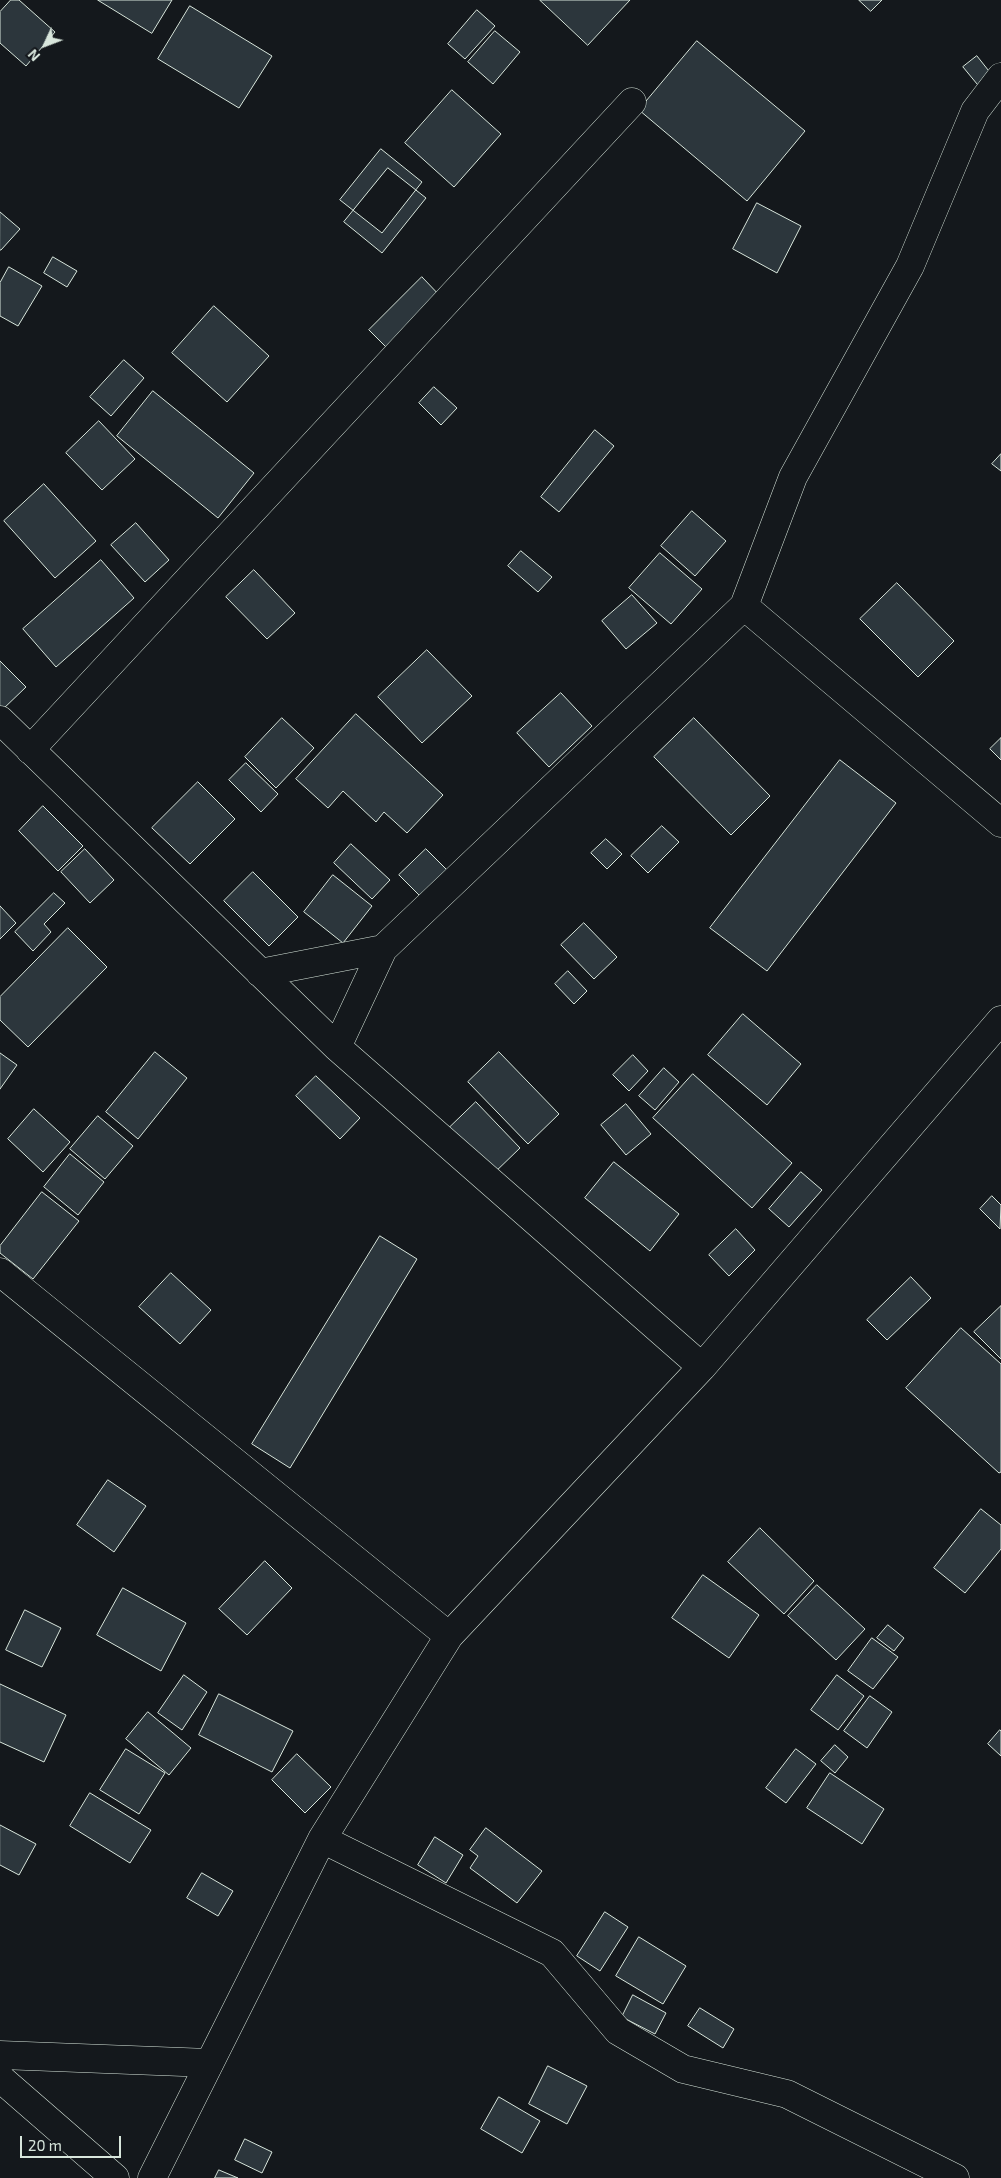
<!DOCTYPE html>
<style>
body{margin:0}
#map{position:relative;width:1001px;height:2178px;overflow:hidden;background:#14181c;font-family:"Exo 2",sans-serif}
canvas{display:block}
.north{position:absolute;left:20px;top:20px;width:50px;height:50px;-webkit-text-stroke:4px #14181c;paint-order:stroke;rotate:227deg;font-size:14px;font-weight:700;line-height:20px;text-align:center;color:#d8e6dc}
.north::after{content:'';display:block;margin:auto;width:18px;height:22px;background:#d8e6dc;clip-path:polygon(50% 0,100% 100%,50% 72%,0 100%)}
.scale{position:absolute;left:20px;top:2136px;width:101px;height:22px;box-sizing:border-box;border:2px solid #d8e6dc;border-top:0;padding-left:6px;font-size:15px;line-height:18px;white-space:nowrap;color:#d8e6dc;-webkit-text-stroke:4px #14181c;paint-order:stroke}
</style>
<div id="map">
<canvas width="1001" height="2178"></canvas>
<div class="north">N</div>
<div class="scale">20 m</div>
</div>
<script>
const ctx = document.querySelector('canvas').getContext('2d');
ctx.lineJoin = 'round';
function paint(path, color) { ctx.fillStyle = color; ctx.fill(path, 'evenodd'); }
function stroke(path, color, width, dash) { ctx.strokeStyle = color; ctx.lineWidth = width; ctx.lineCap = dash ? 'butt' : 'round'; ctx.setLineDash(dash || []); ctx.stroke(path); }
const building = new Path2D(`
 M 11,0 L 19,0 L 55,32 L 26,66 L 0,43 L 0,12 Z
 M 98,0 L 172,0 L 152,33 Z
 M 540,0 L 630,0 L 588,45 Z
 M 859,0 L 882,0 L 871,11 Z
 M 190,6 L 272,56 L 239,108 L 158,59 Z
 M 477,10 L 495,26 L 465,59 L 448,44 Z
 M 495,31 L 520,52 L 493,84 L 468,62 Z
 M 697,41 L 805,131 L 747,201 L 639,110 Z
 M 977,56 L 996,80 L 982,90 L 963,67 Z
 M 452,90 L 501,134 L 454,187 L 405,143 Z
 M 381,149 L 422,182 L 382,233 L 340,200 Z
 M 388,168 L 426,198 L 382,253 L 344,222 Z
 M 757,203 L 801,226 L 777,273 L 733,249 Z
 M 0,212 L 20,229 L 1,250 L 0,250 Z
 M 53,257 L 77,271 L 67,287 L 44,273 Z
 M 9,267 L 42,286 L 18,326 L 0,316 L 0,283 Z
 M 422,277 L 443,299 L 390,351 L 369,330 Z
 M 214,306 L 269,356 L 227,402 L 172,353 Z
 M 124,360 L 144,378 L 111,416 L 90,397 Z
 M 434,387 L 457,408 L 441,425 L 419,403 Z
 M 153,391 L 254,473 L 218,518 L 117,436 Z
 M 99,421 L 135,459 L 102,490 L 66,453 Z
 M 595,430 L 614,446 L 559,512 L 541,497 Z
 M 1001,454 L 1001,471 L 992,464 Z
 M 44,484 L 96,541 L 55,578 L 4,521 Z
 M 692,511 L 726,541 L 695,576 L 661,546 Z
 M 136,523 L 169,560 L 145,582 L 111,545 Z
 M 521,551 L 552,577 L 538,592 L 508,566 Z
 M 660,553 L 702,589 L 671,624 L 629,588 Z
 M 101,560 L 134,598 L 56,667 L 23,629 Z
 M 254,570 L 295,613 L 267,639 L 226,597 Z
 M 897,583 L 954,641 L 918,677 L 860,619 Z
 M 632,595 L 657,623 L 626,649 L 602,621 Z
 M 427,650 L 472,696 L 422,743 L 378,697 Z
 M 0,661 L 26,687 L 1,711 L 0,710 Z
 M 561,693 L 592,726 L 549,767 L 517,733 Z
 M 356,714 L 443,795 L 407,833 L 384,812 L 376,822 L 343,791 L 328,808 L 296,779 Z
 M 282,718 L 314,748 L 276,788 L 245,757 Z
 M 694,718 L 770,796 L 731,835 L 654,757 Z
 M 1001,738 L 1001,760 L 990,749 Z
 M 840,760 L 896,803 L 767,971 L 710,928 Z
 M 246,763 L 278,794 L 261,812 L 229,780 Z
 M 198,782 L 235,819 L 190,864 L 152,828 Z
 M 43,806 L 83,846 L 58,871 L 19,831 Z
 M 662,826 L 679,842 L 648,873 L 631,856 Z
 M 606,839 L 622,854 L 607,869 L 591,853 Z
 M 351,844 L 390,880 L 372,899 L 334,863 Z
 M 85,849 L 114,880 L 90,903 L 61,872 Z
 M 426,849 L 447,870 L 421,897 L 399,875 Z
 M 253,872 L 298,917 L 269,946 L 224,901 Z
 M 333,875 L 372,906 L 343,943 L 304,912 Z
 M 54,893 L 65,903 L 44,924 L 51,932 L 33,951 L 15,932 Z
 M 0,906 L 16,923 L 0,939 Z
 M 584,923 L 617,957 L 594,979 L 561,945 Z
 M 68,928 L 107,967 L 28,1047 L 0,1020 L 0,997 Z
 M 568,971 L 587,991 L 574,1004 L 555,984 Z
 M 743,1014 L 801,1064 L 767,1105 L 708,1055 Z
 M 155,1052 L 187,1078 L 138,1139 L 106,1112 Z
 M 499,1052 L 559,1114 L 528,1144 L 468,1082 Z
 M 0,1053 L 17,1065 L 0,1089 Z
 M 633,1055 L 648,1071 L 629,1091 L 613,1075 Z
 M 664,1068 L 679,1082 L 655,1110 L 639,1096 Z
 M 693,1074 L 792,1163 L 752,1208 L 653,1118 Z
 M 316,1076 L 360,1118 L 340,1139 L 296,1096 Z
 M 476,1102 L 520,1148 L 491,1176 L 446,1131 Z
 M 626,1104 L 651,1134 L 626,1155 L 601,1125 Z
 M 34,1109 L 70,1142 L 43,1172 L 8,1139 Z
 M 98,1116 L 133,1146 L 105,1179 L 70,1149 Z
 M 70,1154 L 104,1182 L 78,1215 L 44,1187 Z
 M 614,1162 L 679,1214 L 650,1251 L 585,1198 Z
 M 801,1172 L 822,1190 L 789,1227 L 769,1209 Z
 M 42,1192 L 79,1221 L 33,1279 L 0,1253 L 0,1246 Z
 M 992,1196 L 1001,1205 L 1000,1229 L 980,1209 Z
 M 736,1229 L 755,1250 L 729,1276 L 709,1255 Z
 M 380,1236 L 417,1259 L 290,1468 L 252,1444 Z
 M 171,1273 L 211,1310 L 180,1344 L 139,1307 Z
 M 911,1277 L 931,1298 L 887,1340 L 867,1320 Z
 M 1001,1306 L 1001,1359 L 974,1332 Z
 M 961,1328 L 1001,1364 L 1001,1472 L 999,1473 L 906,1388 Z
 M 108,1480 L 146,1506 L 114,1552 L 77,1525 Z
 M 981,1509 L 1001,1525 L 1001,1549 L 965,1593 L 934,1568 Z
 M 760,1528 L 814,1581 L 784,1614 L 728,1562 Z
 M 265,1561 L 292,1588 L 247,1635 L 219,1609 Z
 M 703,1575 L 759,1615 L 729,1658 L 672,1618 Z
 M 817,1585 L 865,1629 L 836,1660 L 788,1616 Z
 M 123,1588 L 186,1623 L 161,1671 L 97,1635 Z
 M 25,1610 L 61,1628 L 42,1667 L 6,1650 Z
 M 888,1625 L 904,1638 L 894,1651 L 877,1638 Z
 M 872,1638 L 898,1657 L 873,1689 L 848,1671 Z
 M 184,1675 L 207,1692 L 182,1730 L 158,1713 Z
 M 837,1675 L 864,1696 L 838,1730 L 811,1710 Z
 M 0,1684 L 66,1715 L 44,1762 L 0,1742 Z
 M 219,1694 L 293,1731 L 272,1772 L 199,1735 Z
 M 870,1696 L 892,1712 L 867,1748 L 844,1731 Z
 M 148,1712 L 191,1748 L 169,1775 L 126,1739 Z
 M 1000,1730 L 1001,1731 L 1001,1756 L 988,1744 Z
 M 835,1745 L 848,1757 L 835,1773 L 821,1761 Z
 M 126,1749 L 165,1773 L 139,1814 L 100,1790 Z
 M 796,1749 L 816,1764 L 786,1803 L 766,1788 Z
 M 297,1754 L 331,1787 L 305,1813 L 272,1780 Z
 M 830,1773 L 884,1809 L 862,1844 L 807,1808 Z
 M 90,1793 L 151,1830 L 130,1863 L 70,1826 Z
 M 0,1825 L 36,1844 L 19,1875 L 0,1865 Z
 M 486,1828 L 542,1871 L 517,1903 L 470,1868 L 478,1856 L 470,1850 Z
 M 435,1837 L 463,1855 L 446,1883 L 418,1865 Z
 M 202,1873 L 233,1891 L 218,1916 L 187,1898 Z
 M 605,1912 L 628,1927 L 600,1971 L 577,1956 Z
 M 639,1937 L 686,1966 L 663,2004 L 616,1976 Z
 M 633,1995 L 666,2013 L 655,2034 L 622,2017 Z
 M 700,2008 L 734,2029 L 723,2048 L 688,2026 Z
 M 548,2066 L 587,2086 L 567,2124 L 529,2104 Z
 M 499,2097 L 540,2121 L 522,2153 L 481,2129 Z
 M 245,2139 L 272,2152 L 262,2173 L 235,2160 Z
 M 219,2170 L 238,2178 L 215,2178 Z`);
const minor = new Path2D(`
 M 744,606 L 1001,823
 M 0,720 L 337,1047 L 702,1367
 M 30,750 L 632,102
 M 260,973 L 383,949
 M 337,1047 L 383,949 L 744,606 L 793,477 L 910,266 L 975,111 L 1001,77
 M 0,1272 L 449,1636
 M 322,1839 L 552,1953 L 618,2031 L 683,2069 L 787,2094 L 955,2178
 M 0,2055 L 209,2063
 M 0,2078 L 115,2178
 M 152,2178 L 322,1839 L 449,1636 L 702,1367 L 1001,1020`);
paint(building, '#2c363c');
stroke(building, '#d8e6dc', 1);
stroke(minor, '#d8e6dc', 29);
stroke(minor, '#14181c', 28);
</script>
